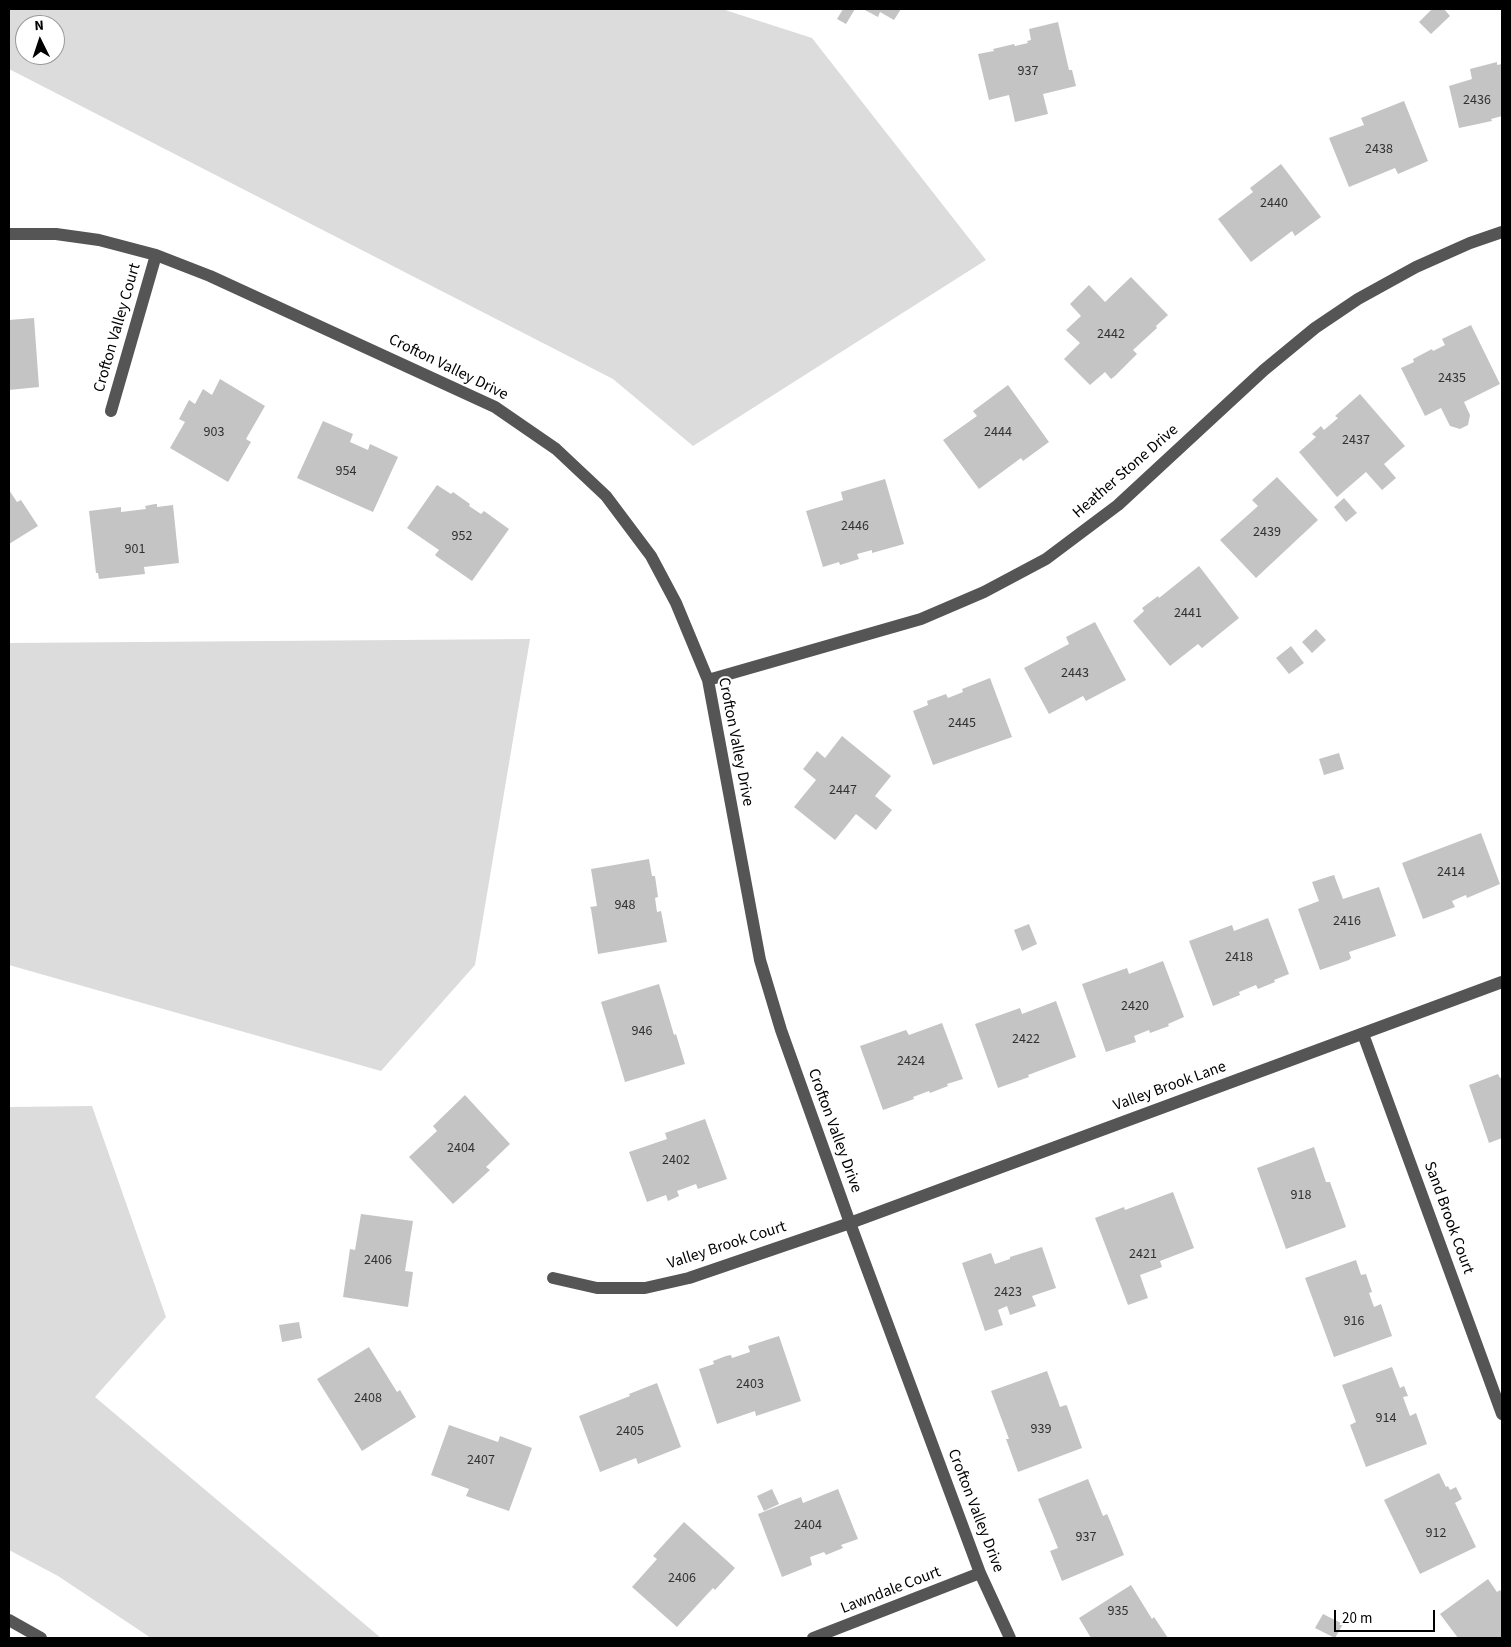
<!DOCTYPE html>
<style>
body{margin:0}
#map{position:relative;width:1511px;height:1647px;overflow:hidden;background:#fff;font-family:"Source Sans 3",sans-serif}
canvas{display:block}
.frame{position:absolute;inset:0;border:10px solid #000;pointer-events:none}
.north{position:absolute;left:15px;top:15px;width:50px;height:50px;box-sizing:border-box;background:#fff;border:1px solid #999;border-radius:50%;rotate:356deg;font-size:14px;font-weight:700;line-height:20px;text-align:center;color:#000}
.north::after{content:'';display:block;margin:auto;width:18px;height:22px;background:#000;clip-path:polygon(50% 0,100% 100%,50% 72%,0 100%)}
.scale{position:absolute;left:1334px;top:1610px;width:101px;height:22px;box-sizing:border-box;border:2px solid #000;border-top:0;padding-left:6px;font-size:15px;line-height:18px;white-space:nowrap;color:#000;-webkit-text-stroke:4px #fff;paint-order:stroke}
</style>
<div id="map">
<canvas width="1511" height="1647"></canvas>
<div class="frame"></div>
<div class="north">N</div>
<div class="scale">20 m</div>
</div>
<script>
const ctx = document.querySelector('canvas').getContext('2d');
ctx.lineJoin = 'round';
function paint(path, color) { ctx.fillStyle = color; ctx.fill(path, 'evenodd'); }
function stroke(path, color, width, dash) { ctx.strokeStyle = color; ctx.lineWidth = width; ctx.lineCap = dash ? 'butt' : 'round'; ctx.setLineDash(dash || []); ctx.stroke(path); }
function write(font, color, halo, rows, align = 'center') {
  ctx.font = font + ' "Source Sans 3",sans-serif'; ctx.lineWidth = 4; ctx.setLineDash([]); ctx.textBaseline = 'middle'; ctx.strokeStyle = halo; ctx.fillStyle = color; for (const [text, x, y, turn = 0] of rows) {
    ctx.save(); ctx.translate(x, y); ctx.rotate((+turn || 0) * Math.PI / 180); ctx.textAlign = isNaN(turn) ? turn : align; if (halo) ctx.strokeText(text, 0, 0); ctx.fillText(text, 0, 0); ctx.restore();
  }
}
const green = new Path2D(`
 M 9,9 L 722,9 L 812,38 L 986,260 L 693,446 L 613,379 L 9,69 ZM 25,25 L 55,25 L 55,55 L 25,55 Z
 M 530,639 L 475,965 L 381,1071 L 9,965 L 9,643 Z
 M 92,1106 L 166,1317 L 95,1397 L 381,1638 L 151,1638 L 58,1576 L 9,1550 L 9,1107 Z`);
const building = new Path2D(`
 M 843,9 L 855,9 L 846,24 L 837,19 Z
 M 863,9 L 901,9 L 894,20 L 880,12 L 878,17 Z
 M 1432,9 L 1444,9 L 1450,16 L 1431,34 L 1419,22 Z
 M 1058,22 L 1069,70 L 1072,70 L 1076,86 L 1043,94 L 1048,114 L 1015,122 L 1009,95 L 989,100 L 978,54 L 994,51 L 993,49 L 1010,45 L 1014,44 L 1015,46 L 1028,43 L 1027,41 L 1031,40 L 1029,29 Z
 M 1497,62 L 1497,65 L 1502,64 L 1502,116 L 1491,119 L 1492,121 L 1459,128 L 1449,86 L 1472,79 L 1470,69 Z
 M 1404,101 L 1428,161 L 1398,174 L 1395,168 L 1349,187 L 1329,138 L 1364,125 L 1361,118 Z
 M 1281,164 L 1321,217 L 1295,236 L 1292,231 L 1251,262 L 1218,219 L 1253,192 L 1250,188 Z
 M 1131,277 L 1168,315 L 1156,326 L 1157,328 L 1133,350 L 1137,354 L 1115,376 L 1111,379 L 1105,372 L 1090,385 L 1064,359 L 1080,343 L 1066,330 L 1081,316 L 1070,304 L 1089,285 L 1105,302 Z
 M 34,318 L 39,387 L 9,390 L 9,320 Z
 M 1471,325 L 1500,384 L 1464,402 L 1470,415 L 1468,425 L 1460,429 L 1450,426 L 1441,408 L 1425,416 L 1401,368 L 1414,362 L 1413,359 L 1432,349 L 1433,351 L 1445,345 L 1442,339 Z
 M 220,379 L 265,406 L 246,439 L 251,442 L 228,482 L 170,448 L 185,422 L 179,419 L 189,400 L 195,404 L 203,389 L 212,395 Z
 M 1008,385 L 1049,442 L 1023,461 L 1021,458 L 979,489 L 943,440 L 977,416 L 973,411 Z
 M 1360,394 L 1405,446 L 1384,464 L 1396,478 L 1382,490 L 1366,472 L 1337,497 L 1299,452 L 1316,437 L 1312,434 L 1321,426 L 1324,430 L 1338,418 L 1335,416 Z
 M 323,421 L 353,434 L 350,442 L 368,450 L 370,444 L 398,457 L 373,512 L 297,478 Z
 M 1277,477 L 1318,520 L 1256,578 L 1220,540 L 1258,506 L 1252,500 Z
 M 885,479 L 904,544 L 872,553 L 872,550 L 857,554 L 859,559 L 840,565 L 839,562 L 823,567 L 806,511 L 843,500 L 841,492 Z
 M 437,485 L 451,494 L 453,492 L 470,504 L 469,506 L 481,514 L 484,511 L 509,529 L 472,581 L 436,556 L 435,555 L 439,550 L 407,528 Z
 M 9,490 L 17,502 L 21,500 L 38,526 L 9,544 Z
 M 1344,498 L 1357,513 L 1346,522 L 1334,507 Z
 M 155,504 L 157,504 L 157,507 L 173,505 L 179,563 L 144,567 L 145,574 L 99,579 L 98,573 L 96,573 L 89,511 L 121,507 L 121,512 L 146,509 L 145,506 Z
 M 1199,566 L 1239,618 L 1202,648 L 1198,644 L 1170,666 L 1133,621 L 1144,611 L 1142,608 L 1158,596 L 1159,598 Z
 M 1095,622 L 1126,680 L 1086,701 L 1083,696 L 1049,714 L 1024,668 L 1069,644 L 1066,637 Z
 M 1316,629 L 1326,640 L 1312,653 L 1302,642 Z
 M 1291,646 L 1304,663 L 1289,674 L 1276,658 Z
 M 990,678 L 1012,737 L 933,765 L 913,711 L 928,705 L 927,701 L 946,694 L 948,698 L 963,692 L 962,689 Z
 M 842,736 L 891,776 L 875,796 L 892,810 L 876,830 L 856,814 L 835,840 L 794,807 L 816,780 L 803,769 L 804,768 L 817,751 L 825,758 Z
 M 1339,753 L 1344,769 L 1324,775 L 1319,759 Z
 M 1481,833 L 1500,884 L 1467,898 L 1466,895 L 1452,901 L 1455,907 L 1423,919 L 1402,863 Z
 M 649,859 L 652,876 L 655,876 L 658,897 L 655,898 L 657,912 L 661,911 L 667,942 L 598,954 L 591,909 L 590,907 L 597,906 L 591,869 Z
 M 1334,875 L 1343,899 L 1379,887 L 1396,936 L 1349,952 L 1351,958 L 1349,960 L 1320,970 L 1298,909 L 1319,901 L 1312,882 Z
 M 1268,918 L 1289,974 L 1274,980 L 1275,982 L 1258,989 L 1256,985 L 1239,992 L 1240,995 L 1213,1006 L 1189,941 L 1232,925 L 1234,931 Z
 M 1029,924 L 1037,944 L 1022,951 L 1014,930 Z
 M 1163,961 L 1184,1017 L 1168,1024 L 1169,1026 L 1150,1033 L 1149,1030 L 1134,1036 L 1136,1042 L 1106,1052 L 1082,984 L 1127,968 L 1129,974 Z
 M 659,984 L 674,1035 L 676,1034 L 685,1064 L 625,1082 L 601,1002 Z
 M 1056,1001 L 1076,1057 L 1028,1075 L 1029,1077 L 998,1088 L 975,1024 L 1020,1008 L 1022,1014 Z
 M 942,1023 L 963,1079 L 947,1084 L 948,1086 L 930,1093 L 929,1091 L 913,1097 L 914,1099 L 883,1110 L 860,1046 L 906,1030 L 909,1035 Z
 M 1498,1074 L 1500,1078 L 1502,1077 L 1502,1138 L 1489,1143 L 1469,1085 Z
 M 465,1095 L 510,1144 L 486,1167 L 490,1170 L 453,1204 L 409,1157 L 437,1131 L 433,1126 Z
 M 705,1119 L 727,1179 L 698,1189 L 696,1184 L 677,1191 L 679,1196 L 668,1201 L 666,1195 L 647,1202 L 629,1152 L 667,1139 L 665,1133 Z
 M 1314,1147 L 1326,1182 L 1330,1182 L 1346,1227 L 1286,1249 L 1257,1168 Z
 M 1173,1192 L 1194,1248 L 1160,1261 L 1162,1267 L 1140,1275 L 1148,1298 L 1128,1305 L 1095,1218 L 1124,1207 L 1125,1210 Z
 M 361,1214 L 413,1221 L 405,1271 L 413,1272 L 408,1307 L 343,1297 L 350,1249 L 355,1250 Z
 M 1042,1247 L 1056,1288 L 1032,1296 L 1036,1306 L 1010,1315 L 1007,1306 L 998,1310 L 1003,1325 L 985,1331 L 962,1263 L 991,1253 L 995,1264 L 1010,1259 L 1010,1257 Z
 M 1356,1260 L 1361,1275 L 1366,1274 L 1372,1292 L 1369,1293 L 1374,1307 L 1381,1304 L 1392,1336 L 1334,1357 L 1305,1278 Z
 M 299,1322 L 302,1338 L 282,1342 L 279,1325 Z
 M 779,1336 L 801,1401 L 756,1416 L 755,1411 L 717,1424 L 699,1369 L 714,1364 L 713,1361 L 726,1356 L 731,1355 L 732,1358 L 750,1352 L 748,1346 Z
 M 369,1347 L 397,1392 L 400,1390 L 416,1417 L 362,1451 L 317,1379 Z
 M 1392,1367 L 1400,1388 L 1404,1386 L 1408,1396 L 1403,1397 L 1410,1416 L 1416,1413 L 1427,1444 L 1366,1467 L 1350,1425 L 1356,1422 L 1342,1385 Z
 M 1047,1371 L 1060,1407 L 1066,1405 L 1067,1406 L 1082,1448 L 1018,1472 L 1006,1439 L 1009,1439 L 991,1391 Z
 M 657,1383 L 681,1447 L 638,1464 L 636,1458 L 600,1472 L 579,1416 L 630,1396 L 629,1394 Z
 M 449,1425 L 498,1442 L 500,1436 L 532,1448 L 509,1511 L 466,1496 L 469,1489 L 431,1475 Z
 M 1439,1473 L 1446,1487 L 1448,1486 L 1450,1490 L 1456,1487 L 1462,1499 L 1455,1503 L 1476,1547 L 1420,1574 L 1384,1500 Z
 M 1088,1479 L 1103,1516 L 1107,1514 L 1108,1516 L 1124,1555 L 1062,1581 L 1050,1551 L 1058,1548 L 1038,1499 Z
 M 772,1489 L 779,1504 L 764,1511 L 757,1496 Z
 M 838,1489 L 858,1539 L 841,1545 L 843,1548 L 826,1555 L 824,1552 L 810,1557 L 812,1565 L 782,1577 L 758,1514 L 801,1497 L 803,1503 Z
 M 684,1522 L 735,1568 L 715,1590 L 713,1588 L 677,1627 L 632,1587 L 657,1559 L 653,1556 Z
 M 1488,1579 L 1497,1592 L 1500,1590 L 1502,1593 L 1502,1638 L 1458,1638 L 1440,1614 Z
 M 1131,1585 L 1152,1619 L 1154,1617 L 1168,1638 L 1091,1638 L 1079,1618 Z
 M 1323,1614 L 1343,1624 L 1335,1638 L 1315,1628 Z`);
const minor = new Path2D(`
 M 9,234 L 56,234 L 99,240 L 156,255 L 210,276 L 495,407 L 556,449 L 606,496 L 651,556 L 676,603 L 708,680 L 760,960 L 781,1030 L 850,1223 L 980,1573 L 1010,1638
 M 111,411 L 156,255
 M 708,680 L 921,619 L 984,592 L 1046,559 L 1118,505 L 1264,370 L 1315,328 L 1358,299 L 1416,267 L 1470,243 L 1502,232
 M 1363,1034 L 1502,1414
 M 553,1278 L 597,1288 L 645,1288 L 689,1278 L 850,1223 L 1502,982
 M 9,1620 L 41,1638
 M 813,1638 L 980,1573`);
const numberNames = [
 ["937",1028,72],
 ["2436",1477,101],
 ["2438",1379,150],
 ["2440",1274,204],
 ["2442",1111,335],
 ["2435",1452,379],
 ["903",214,433],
 ["2444",998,433],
 ["2437",1356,441],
 ["954",346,472],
 ["2446",855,527],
 ["2439",1267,533],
 ["952",462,537],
 ["901",135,550],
 ["2441",1188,614],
 ["2443",1075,674],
 ["2445",962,724],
 ["2447",843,791],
 ["2414",1451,873],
 ["948",625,906],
 ["2416",1347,922],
 ["2418",1239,958],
 ["2420",1135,1007],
 ["946",642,1032],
 ["2422",1026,1040],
 ["2424",911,1062],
 ["2404",461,1149],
 ["2402",676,1161],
 ["918",1301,1196],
 ["2421",1143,1255],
 ["2406",378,1261],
 ["2423",1008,1293],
 ["916",1354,1322],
 ["2403",750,1385],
 ["2408",368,1399],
 ["914",1386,1419],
 ["939",1041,1430],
 ["2405",630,1432],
 ["2407",481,1461],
 ["2404",808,1526],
 ["912",1436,1534],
 ["937",1086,1538],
 ["2406",682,1579],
 ["935",1118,1612]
];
const streetNames = [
 ["Crofton Valley Court",118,328,-74],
 ["Crofton Valley Drive",448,368,26],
 ["Heather Stone Drive",1126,472,-41],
 ["Crofton Valley Drive",735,742,79],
 ["Valley Brook Lane",1170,1087,-20],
 ["Crofton Valley Drive",834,1131,70],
 ["Sand Brook Court",1448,1218,70],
 ["Valley Brook Court",727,1246,-18],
 ["Crofton Valley Drive",975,1511,69],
 ["Lawndale Court",891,1591,-21]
];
paint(green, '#dcdcdc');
paint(building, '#c4c4c4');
stroke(minor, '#555', 12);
write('14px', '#313131', null, numberNames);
write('16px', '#000', '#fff', streetNames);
</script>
